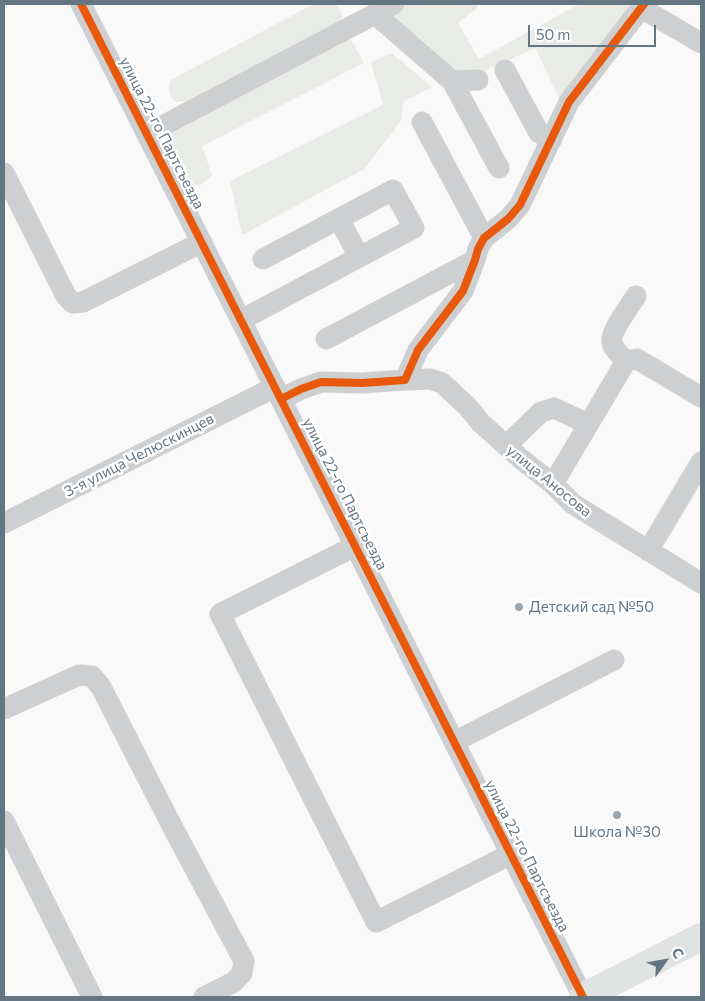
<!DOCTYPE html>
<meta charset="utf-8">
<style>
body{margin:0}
#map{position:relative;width:705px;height:1001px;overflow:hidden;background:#f9f9f9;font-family:Commissioner,sans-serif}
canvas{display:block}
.frame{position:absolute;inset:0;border:5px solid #657683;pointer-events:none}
.north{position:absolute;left:640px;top:936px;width:50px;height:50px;-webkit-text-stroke:4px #fff;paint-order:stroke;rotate:58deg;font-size:14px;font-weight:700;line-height:20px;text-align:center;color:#657683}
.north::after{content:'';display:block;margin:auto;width:18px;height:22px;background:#657683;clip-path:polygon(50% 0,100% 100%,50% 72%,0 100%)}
.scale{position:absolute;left:528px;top:25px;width:128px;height:22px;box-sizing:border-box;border:2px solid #657683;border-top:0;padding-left:6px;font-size:15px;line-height:18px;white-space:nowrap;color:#657683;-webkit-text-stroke:4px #fff;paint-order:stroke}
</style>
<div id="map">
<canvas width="705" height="1001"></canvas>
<div class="frame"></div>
<div class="north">С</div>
<div class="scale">50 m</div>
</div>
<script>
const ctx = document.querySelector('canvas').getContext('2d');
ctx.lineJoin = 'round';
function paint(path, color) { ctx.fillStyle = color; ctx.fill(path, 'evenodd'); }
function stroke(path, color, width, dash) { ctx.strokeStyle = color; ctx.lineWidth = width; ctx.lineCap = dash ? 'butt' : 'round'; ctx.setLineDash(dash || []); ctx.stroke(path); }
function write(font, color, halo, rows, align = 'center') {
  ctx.font = font + ' Commissioner,sans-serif'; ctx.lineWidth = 5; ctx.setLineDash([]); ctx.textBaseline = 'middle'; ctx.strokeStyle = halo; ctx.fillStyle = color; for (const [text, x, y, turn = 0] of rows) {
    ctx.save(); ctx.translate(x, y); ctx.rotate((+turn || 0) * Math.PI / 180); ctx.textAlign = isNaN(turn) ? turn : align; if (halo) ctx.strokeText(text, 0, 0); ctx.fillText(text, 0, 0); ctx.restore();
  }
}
const green = new Path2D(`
 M 314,4 L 336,4 L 342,14 L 341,22 L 187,101 L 176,102 C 168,96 167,88 171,80 Z
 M 407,4 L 477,4 L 477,8 L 458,23 L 479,59 L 579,4 L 634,4 L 560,100 L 535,48 L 464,80 L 387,14 Z
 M 349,36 L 364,63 L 202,146 L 212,175 L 202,184 L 192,186 L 174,154 L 166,133 Z
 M 392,53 L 432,87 L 404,101 L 401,121 L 364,169 L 242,235 L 230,181 L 383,105 L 371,62 Z`);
const minor = new Path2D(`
 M 81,4 L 583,997
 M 641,8 L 701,43
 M 375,14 L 452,81 L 478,80
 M 505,70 L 539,133 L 552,139
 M 452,81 L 499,168
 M 422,122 L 484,238
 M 147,134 L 394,4
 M 4,173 L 66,296 L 73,303 L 83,302 L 202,242
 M 339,219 L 359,257
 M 241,320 L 414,228 L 393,190 L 263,259
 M 326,339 L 475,260
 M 626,361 C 621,356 613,349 612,342 C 610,331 630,306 636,296
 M 405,380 L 430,379 L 442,383 L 467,406 L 481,423 L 521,459 L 553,484 L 573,504 L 701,583
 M 281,399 L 301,389 L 321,382 L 362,383 L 405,380 L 418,350 L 463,291 L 475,260 L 478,249 L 484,238 L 508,219 L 520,205 L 569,102 L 644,4
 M 506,446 L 541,412 L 554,408 L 588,424
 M 553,484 L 626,361 L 637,359 L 701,397
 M 4,523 L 275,387
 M 355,546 L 220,614 L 376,922 L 511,854
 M 648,551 L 701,462
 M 4,709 L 79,675 L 92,676 L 101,687 L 172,826 L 244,961 L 242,973 L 234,982 L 204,997
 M 454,742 L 614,660
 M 4,821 L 92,997`);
const major = new Path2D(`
 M 583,997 L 701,937`);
const cycleway = new Path2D(`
 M 81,4 L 583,997
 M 281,399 L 301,389 L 321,382 L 362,383 L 405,380 L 418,350 L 463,291 L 475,260 L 478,249 L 484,238 L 508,219 L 520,205 L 569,102 L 644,4`);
const markers = [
 [519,607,5,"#99a4ac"],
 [617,815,5,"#99a4ac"]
];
const streetNames = [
 ["улица 22-го Партсъезда",162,133,63],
 ["3-я улица Челюскинцев",139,455,-27],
 ["улица Аносова",549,481,39],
 ["улица 22-го Партсъезда",345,494,63],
 ["улица 22-го Партсъезда",527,856,63]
];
const poiNames = [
 ["Детский сад №50",529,607],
 ["Школа №30",617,832,"center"]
];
paint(green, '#e8ebe6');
stroke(minor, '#cecfd0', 21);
stroke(major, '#e1e2e2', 28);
stroke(cycleway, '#e8590c', 8);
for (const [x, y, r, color] of markers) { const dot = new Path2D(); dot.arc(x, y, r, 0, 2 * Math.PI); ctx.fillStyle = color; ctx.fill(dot); stroke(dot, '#fff', 2); }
write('15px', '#657683', '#fff', streetNames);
write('15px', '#657683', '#fff', poiNames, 'left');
</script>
